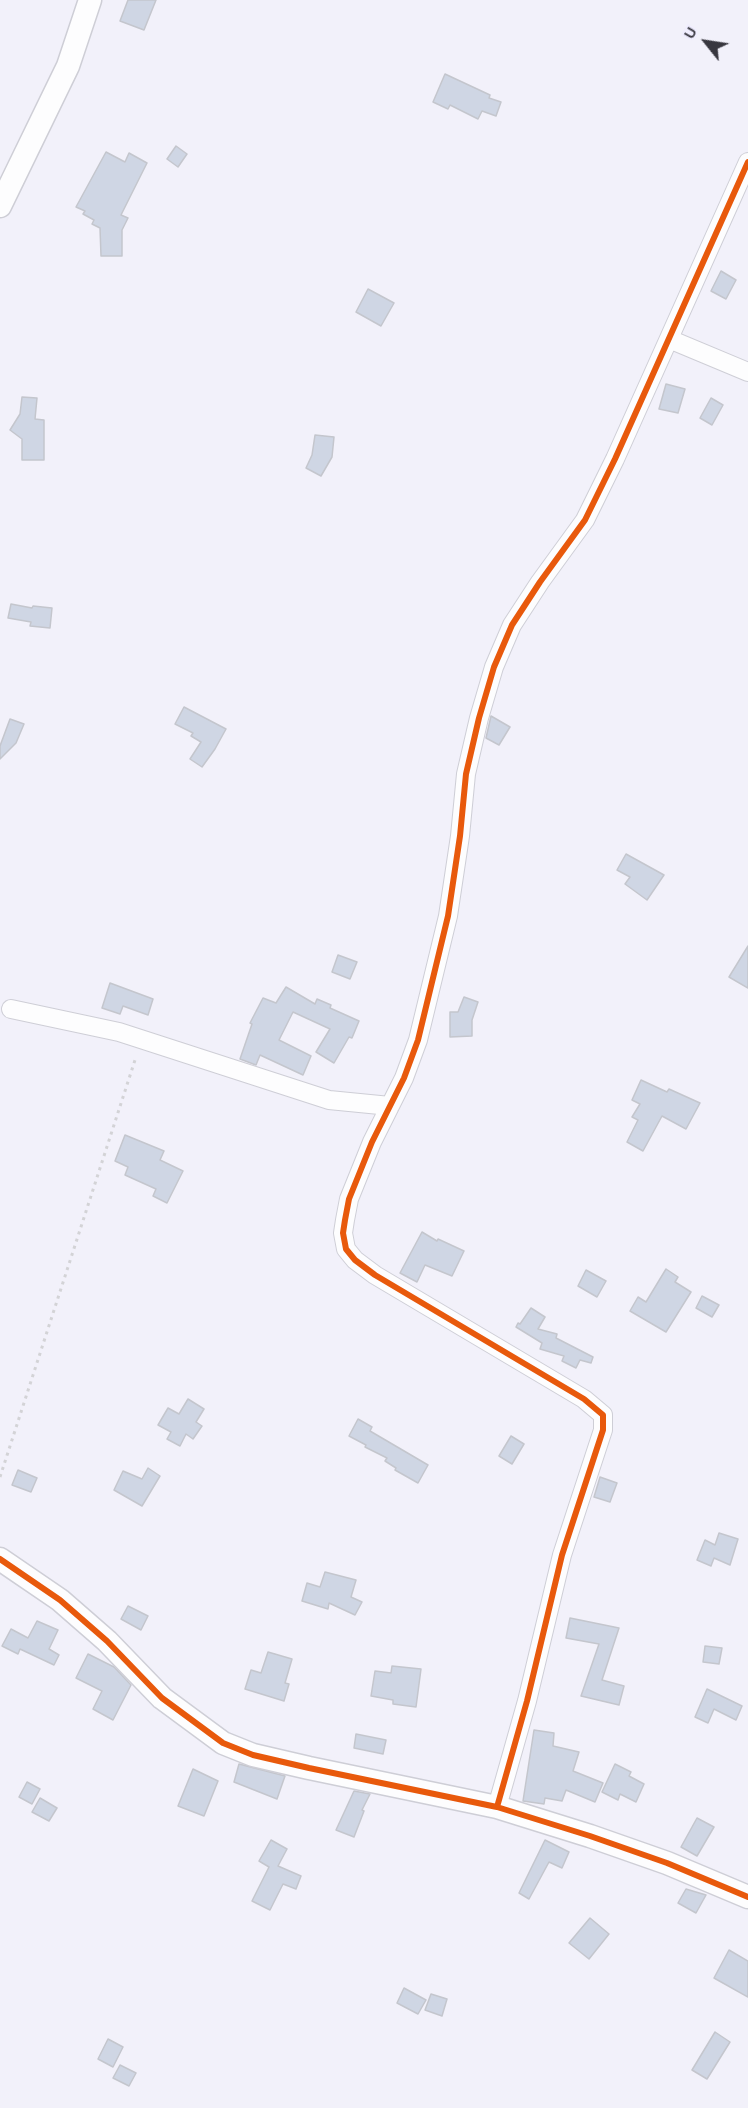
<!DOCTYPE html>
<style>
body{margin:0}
#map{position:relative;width:748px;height:2108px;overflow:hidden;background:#f2f1fa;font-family:Karla,sans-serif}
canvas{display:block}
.north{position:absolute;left:676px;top:12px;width:60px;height:60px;-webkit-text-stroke:4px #efedfe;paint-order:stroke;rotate:300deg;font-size:16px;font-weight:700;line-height:24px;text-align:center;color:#38373f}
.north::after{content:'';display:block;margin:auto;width:21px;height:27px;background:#38373f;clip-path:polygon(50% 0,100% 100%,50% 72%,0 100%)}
</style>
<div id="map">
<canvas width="748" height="2108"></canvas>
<div class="north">U</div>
</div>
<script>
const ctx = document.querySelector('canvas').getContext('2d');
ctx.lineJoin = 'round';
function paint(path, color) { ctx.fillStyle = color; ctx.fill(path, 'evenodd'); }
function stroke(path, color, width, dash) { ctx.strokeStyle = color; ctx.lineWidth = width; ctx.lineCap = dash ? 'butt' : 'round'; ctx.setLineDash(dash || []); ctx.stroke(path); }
const building = new Path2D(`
 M 128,0 L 156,0 L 144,30 L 120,21 Z
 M 445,74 L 490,95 L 489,98 L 501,102 L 496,116 L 482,111 L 478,119 L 450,105 L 448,109 L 433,102 Z
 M 176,146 L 187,154 L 178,167 L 167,159 Z
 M 106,152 L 125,162 L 129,153 L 147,163 L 121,215 L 128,218 L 122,230 L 122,256 L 101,256 L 100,228 L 92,224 L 94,220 L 83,214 L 85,211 L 76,207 Z
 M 721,271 L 736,280 L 726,299 L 711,291 Z
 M 368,289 L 394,303 L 381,326 L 356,312 Z
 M 666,384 L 685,389 L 678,413 L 659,409 Z
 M 22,397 L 37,398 L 35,419 L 44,420 L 44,460 L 22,460 L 22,439 L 10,430 L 20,414 Z
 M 711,398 L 723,405 L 712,425 L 700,418 Z
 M 315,435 L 334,437 L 332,457 L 321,476 L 306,468 L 312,455 Z
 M 11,604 L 32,608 L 33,606 L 52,608 L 50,628 L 30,626 L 31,622 L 8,618 Z
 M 184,707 L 226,729 L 215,749 L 202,767 L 190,759 L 201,742 L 191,736 L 193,733 L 175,724 Z
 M 491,716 L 510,727 L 499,745 L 486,738 Z
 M 10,719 L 24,724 L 16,743 L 0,759 L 0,746 Z
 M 626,854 L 664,875 L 647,900 L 625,884 L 630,877 L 617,870 Z
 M 748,946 L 748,988 L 729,977 Z
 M 338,955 L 357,962 L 350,979 L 332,972 Z
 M 110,983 L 153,999 L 148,1015 L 123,1006 L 120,1014 L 102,1008 Z
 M 286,987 L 315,1004 L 317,999 L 331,1005 L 330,1008 L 359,1021 L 352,1038 L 349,1037 L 334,1063 L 316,1052 L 330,1029 L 293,1012 L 279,1040 L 311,1056 L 303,1075 L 260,1055 L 256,1065 L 240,1059 L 252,1024 L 250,1023 L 263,998 L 276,1003 Z
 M 464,997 L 478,1002 L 472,1020 L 472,1036 L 450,1037 L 450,1012 L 458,1012 Z
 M 641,1080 L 667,1092 L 669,1089 L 700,1103 L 686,1129 L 662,1116 L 643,1151 L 627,1142 L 638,1120 L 632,1117 L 640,1104 L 632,1100 Z
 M 125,1135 L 164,1151 L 160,1160 L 183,1171 L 167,1203 L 153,1196 L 156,1189 L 125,1175 L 128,1167 L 115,1161 Z
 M 422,1232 L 437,1241 L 438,1239 L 464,1251 L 452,1276 L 425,1265 L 417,1282 L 400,1273 Z
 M 666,1269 L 678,1277 L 675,1282 L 691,1292 L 666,1332 L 630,1311 L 638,1297 L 646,1302 Z
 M 586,1270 L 606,1281 L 597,1297 L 578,1286 Z
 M 702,1296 L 719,1305 L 712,1317 L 696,1308 Z
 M 531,1308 L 545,1317 L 538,1329 L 557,1334 L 556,1338 L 593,1357 L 591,1363 L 580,1360 L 576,1368 L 562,1361 L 564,1356 L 540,1349 L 542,1343 L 516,1327 L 518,1323 L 520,1324 Z
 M 188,1399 L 204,1409 L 196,1422 L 202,1426 L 193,1439 L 186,1434 L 180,1446 L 167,1439 L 171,1432 L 158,1425 L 168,1408 L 179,1414 Z
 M 358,1419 L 372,1427 L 370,1431 L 428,1465 L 418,1483 L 395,1470 L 396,1468 L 385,1461 L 387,1458 L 365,1447 L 366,1445 L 349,1436 Z
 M 511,1436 L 524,1444 L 512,1464 L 499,1456 Z
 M 148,1468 L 160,1476 L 142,1506 L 114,1490 L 123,1471 L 142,1479 Z
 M 18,1470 L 37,1478 L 31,1492 L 12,1485 Z
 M 600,1477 L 617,1483 L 610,1502 L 594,1497 Z
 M 719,1533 L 738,1539 L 730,1565 L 714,1558 L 711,1566 L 697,1560 L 705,1540 L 715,1545 Z
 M 325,1572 L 356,1580 L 351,1597 L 362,1602 L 355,1615 L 329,1603 L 328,1609 L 302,1601 L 307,1583 L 320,1587 Z
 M 128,1606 L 148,1616 L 141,1630 L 121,1619 Z
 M 570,1618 L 619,1628 L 602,1680 L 624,1686 L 619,1705 L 581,1696 L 599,1644 L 566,1638 Z
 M 37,1621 L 58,1630 L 49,1649 L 59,1655 L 54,1665 L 20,1649 L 18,1654 L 2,1646 L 11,1629 L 28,1638 Z
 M 705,1646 L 722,1648 L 719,1664 L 703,1662 Z
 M 268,1652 L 292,1659 L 285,1683 L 289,1684 L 284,1701 L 245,1689 L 251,1670 L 261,1673 Z
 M 88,1654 L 114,1667 L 131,1685 L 113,1720 L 93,1709 L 102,1691 L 76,1678 Z
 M 392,1666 L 421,1669 L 416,1707 L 393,1704 L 393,1700 L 371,1696 L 375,1671 L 391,1673 Z
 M 707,1689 L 742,1706 L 736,1720 L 714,1709 L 708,1723 L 695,1717 Z
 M 534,1730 L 554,1733 L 553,1746 L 579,1752 L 573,1771 L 603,1783 L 595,1802 L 566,1790 L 562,1801 L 545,1798 L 544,1804 L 523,1801 Z
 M 356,1734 L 386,1740 L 383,1754 L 354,1748 Z
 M 239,1764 L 285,1776 L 277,1799 L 234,1782 Z
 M 615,1764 L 631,1772 L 629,1776 L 644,1784 L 636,1802 L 620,1794 L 618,1800 L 602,1792 Z
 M 193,1769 L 218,1781 L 204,1816 L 178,1806 Z
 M 27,1782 L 40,1789 L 32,1804 L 19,1797 Z
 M 354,1791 L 370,1794 L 362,1810 L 364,1811 L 354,1837 L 336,1830 Z
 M 40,1798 L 57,1808 L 49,1821 L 32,1812 Z
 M 697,1818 L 714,1827 L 697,1856 L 681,1847 Z
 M 271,1840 L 287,1849 L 278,1866 L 301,1876 L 296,1889 L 283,1884 L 270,1910 L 252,1901 L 269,1867 L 259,1861 Z
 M 545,1840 L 569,1852 L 562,1868 L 549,1862 L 529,1899 L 519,1893 Z
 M 686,1889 L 706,1895 L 696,1913 L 678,1903 Z
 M 590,1918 L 609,1934 L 589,1959 L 569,1943 Z
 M 729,1950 L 748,1961 L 748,1997 L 714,1978 Z
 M 404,1988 L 426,2000 L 418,2014 L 397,2003 Z
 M 431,1994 L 447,1999 L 442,2016 L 425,2010 Z
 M 715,2032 L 730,2042 L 707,2079 L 692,2070 Z
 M 108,2039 L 123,2047 L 113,2067 L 98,2059 Z
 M 120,2065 L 136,2073 L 129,2086 L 113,2078 Z`);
const path = new Path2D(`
 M 0,1477 L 136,1057`);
const minor = new Path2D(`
 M 669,339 L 748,372
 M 11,1009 L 119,1032 L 329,1100 L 390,1106
 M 497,1807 L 527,1701 L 562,1555 L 603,1430 L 603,1415 L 584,1399 L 375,1275 L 355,1260 L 346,1249 L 343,1233 L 345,1220 L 349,1199 L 372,1142 L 404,1078 L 418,1040 L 448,916 L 460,836 L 466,774 L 479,718 L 494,667 L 512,625 L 540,582 L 585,520 L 615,459 L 748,162`);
const tertiary = new Path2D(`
 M 0,206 L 68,66 L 90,0
 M 0,1559 L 60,1600 L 107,1641 L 162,1698 L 223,1743 L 253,1755 L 309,1768 L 497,1807 L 590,1836 L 667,1863 L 748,1897`);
const cycleway = new Path2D(`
 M 0,1559 L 60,1600 L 107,1641 L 162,1698 L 223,1743 L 253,1755 L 309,1768 L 497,1807 L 590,1836 L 667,1863 L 748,1897
 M 497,1807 L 527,1701 L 562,1555 L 603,1430 L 603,1415 L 584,1399 L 375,1275 L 355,1260 L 346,1249 L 343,1233 L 345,1220 L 349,1199 L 372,1142 L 404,1078 L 418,1040 L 448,916 L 460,836 L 466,774 L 479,718 L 494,667 L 512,625 L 540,582 L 585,520 L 615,459 L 748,162`);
paint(building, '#cfd6e4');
stroke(building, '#c4c6cd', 1.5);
stroke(minor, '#ceced6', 20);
stroke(tertiary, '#ceced6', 25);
stroke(path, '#d3d3d6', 3, [3, 4.5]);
stroke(minor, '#fdfdfe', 18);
stroke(tertiary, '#fdfdfe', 22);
stroke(cycleway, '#e8590c', 6);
</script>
